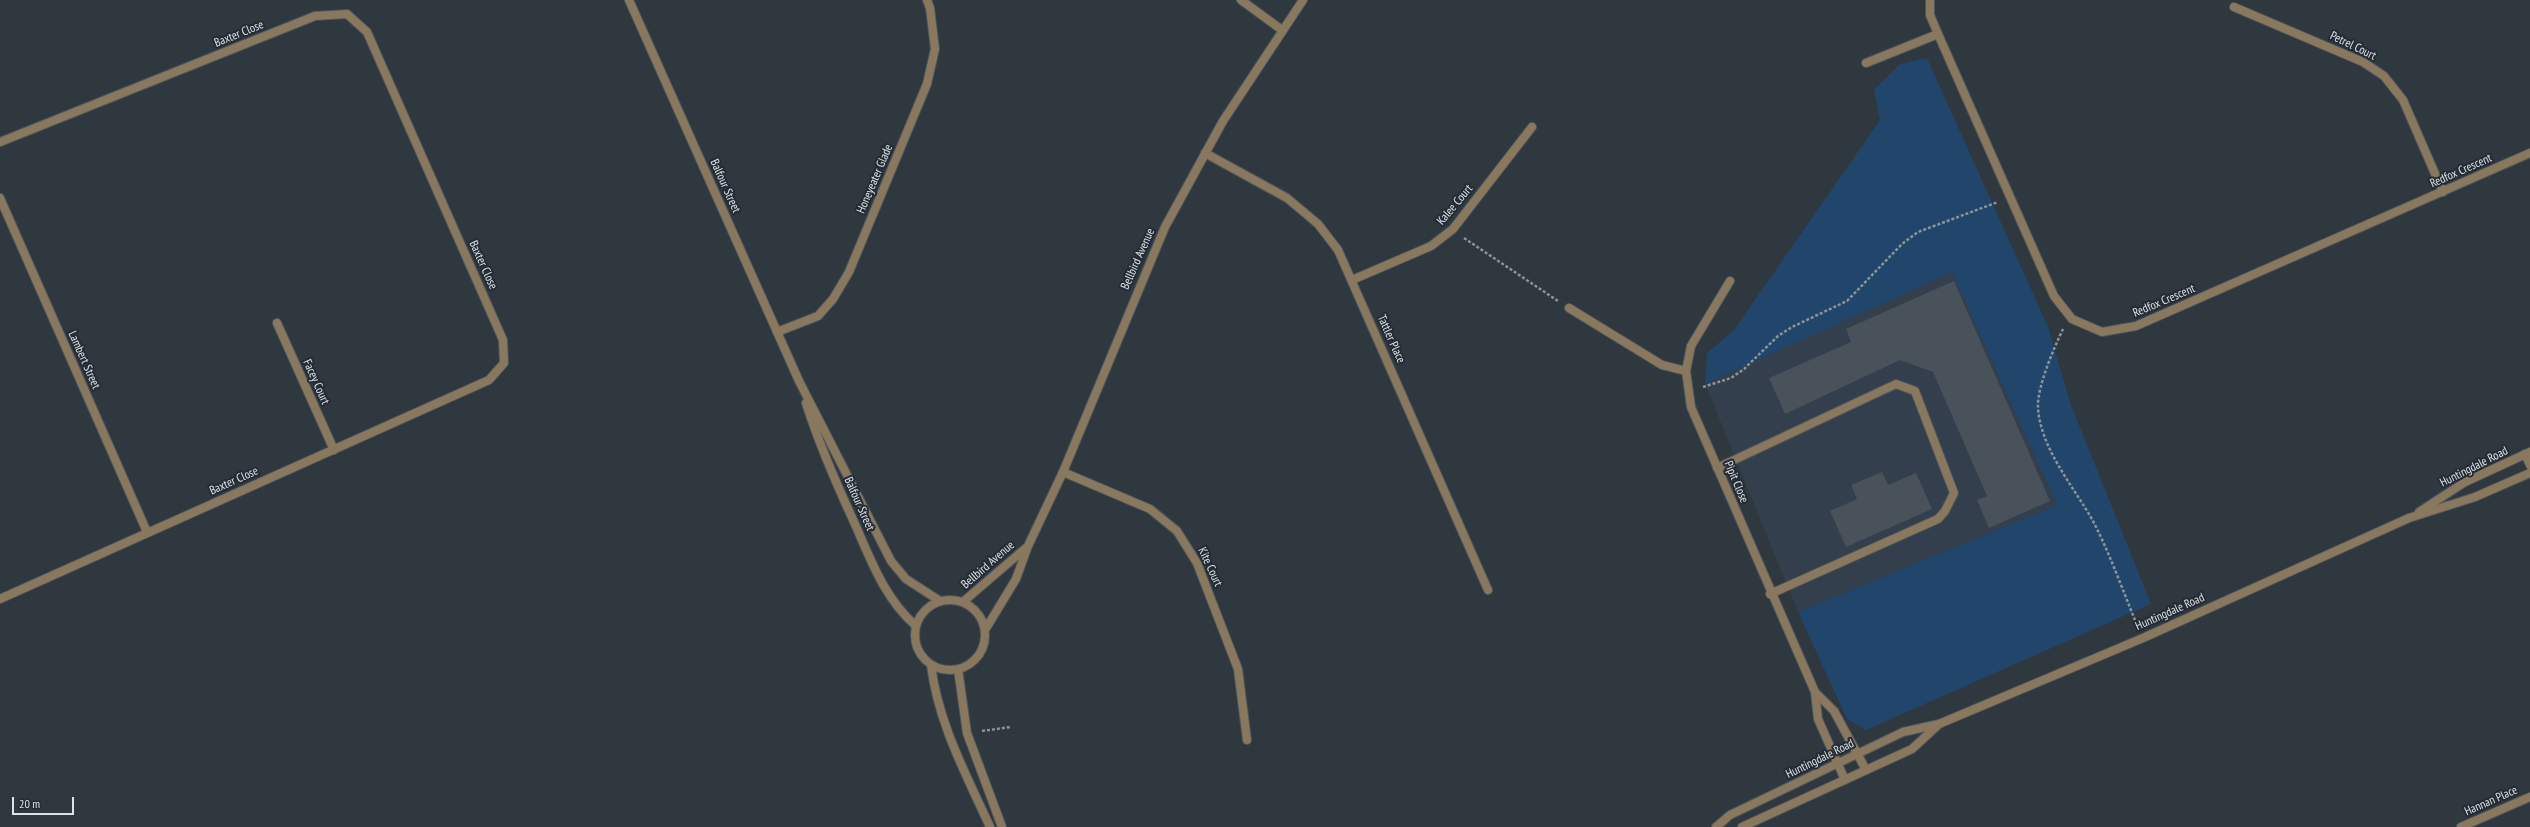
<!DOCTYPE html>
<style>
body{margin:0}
#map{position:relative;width:2530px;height:827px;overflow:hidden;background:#2f373f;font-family:"PT Sans Narrow",sans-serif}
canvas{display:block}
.scale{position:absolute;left:12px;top:797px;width:62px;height:18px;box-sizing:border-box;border:2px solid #dce2e7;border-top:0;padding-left:5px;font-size:12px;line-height:14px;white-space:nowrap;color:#dce2e7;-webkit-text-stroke:3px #252c35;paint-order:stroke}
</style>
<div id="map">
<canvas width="2530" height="827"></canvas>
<div class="scale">20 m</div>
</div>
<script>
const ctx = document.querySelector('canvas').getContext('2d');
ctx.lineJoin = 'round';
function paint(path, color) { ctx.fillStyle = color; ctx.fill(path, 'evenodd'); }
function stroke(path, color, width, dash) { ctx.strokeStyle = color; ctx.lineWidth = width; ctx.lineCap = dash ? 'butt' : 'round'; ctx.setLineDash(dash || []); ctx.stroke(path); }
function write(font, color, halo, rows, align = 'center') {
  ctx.font = font + ' "PT Sans Narrow",sans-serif'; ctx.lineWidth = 4; ctx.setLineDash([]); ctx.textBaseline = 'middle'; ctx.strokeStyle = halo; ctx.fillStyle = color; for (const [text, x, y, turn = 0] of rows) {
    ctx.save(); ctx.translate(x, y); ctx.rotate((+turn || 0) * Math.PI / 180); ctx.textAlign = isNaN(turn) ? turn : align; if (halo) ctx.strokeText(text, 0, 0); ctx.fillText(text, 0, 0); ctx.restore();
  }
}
const built = new Path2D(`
 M 1952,271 L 2057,505 L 1798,612 L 1705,384 Z`);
const green = new Path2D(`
 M 1927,58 L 2048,327 L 2071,405 L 2151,604 L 1866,730 L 1847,719 L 1798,612 L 2057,505 L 1952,272 L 1705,384 L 1707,353 L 1734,330 L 1880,120 L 1874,90 L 1900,64 Z`);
const building = new Path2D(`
 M 1954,281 L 2050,501 L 1989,528 L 1977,500 L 1987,496 L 1933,372 L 1900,360 L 1785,414 L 1769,378 L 1851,342 L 1846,329 Z
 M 1882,472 L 1888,485 L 1916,473 L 1932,509 L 1846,547 L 1830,511 L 1857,499 L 1851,485 Z`);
const path = new Path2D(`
 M 1464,238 L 1558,301
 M 2063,329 C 2054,348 2037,387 2038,407 C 2040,448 2074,487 2093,521 C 2110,554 2123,591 2137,625
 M 1703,387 L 1731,378 L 1744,369 L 1778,336 L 1792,327 L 1847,301 L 1902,244 L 1918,232 L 1998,202
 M 982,731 L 1011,727`);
const service = new Path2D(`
 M 1569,308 L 1662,365 L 1686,371
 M 1717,468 L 1896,384 L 1915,391 L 1954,493 L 1945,511 L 1938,519 L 1770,594`);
const minor = new Path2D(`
 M 1241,0 L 1282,30
 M 1930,0 L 1930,15 L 1938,34 L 2054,296 L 2072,319 L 2102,332 L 2136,326 L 2530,153
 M 2234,7 L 2363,62 L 2384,76 L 2403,100 L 2443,192
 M 1866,63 L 1938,34
 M 0,142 L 315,16 L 347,14 L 367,32 L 503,340 L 504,363 L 489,380 L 0,599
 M 1205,153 L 1287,198 L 1318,224 L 1338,250 L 1488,590
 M 0,198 L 147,532
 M 1352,280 L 1431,246 L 1453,229 L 1532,127
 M 1730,281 L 1691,346 L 1686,371 L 1691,407 L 1815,692 L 1818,719 L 1845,780
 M 277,323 L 334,450
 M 777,332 L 818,316 L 833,299 L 849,272 L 927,84 L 935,49 L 930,8 L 927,0
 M 2525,454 L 2530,465
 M 1063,472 L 1150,509 L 1177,531 L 1197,563 L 1238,669 L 1247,740
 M 1815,692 L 1834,711 L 1866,770
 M 2461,827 L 2530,797`);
const tertiary = new Path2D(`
 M 629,0 L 799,381 L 891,561 L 906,579 L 940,601
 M 806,403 C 819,444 836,483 854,522 C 871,560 884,598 916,626
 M 2419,512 L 2465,482 L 2530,452
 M915 635a35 35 0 1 1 70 0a35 35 0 1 1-70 0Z
 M 964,601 L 1027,547
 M 985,630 L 1016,579 L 1028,546 L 1063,472 L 1165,227 L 1223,121 L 1303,0
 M 931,665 C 938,723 966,774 990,827
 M 958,669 L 967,733 L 1002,827
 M 1716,827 L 1730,815 L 1903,732 L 1939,724 L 2143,638 L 2409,518 L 2475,497 L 2530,473
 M 1742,827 L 1912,749 L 1938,725`);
const streetNames = [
 ["Baxter Close",239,34,-22],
 ["Petrel Court",2353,46,26],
 ["Redfox Crescent",2461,171,-24],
 ["Honeyeater Glade",875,179,-67],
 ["Balfour Street",725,186,66],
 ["Kalee Court",1455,205,-50],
 ["Bellbird Avenue",1138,259,-66],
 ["Baxter Close",483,265,66],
 ["Redfox Crescent",2164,301,-23],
 ["Tattler Place",1391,339,66],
 ["Lambert Street",84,360,66],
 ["Facey Court",316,382,66],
 ["Huntingdale Road",2474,467,-27],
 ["Baxter Close",234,481,-24],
 ["Pipit Close",1736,482,67],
 ["Balfour Street",859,504,66],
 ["Bellbird Avenue",988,565,-41],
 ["Kite Court",1210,567,65],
 ["Huntingdale Road",2170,612,-24],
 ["Huntingdale Road",1820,759,-26],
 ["Hannan Place",2491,801,-24]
];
paint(built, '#333f4d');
paint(green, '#22466b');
paint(building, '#49515b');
stroke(service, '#4e565d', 10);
stroke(minor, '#4e565d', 10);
stroke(tertiary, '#4e565d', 10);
stroke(path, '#8c9399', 2.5, [3, 2]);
stroke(service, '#89785e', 8);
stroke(minor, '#89785e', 8);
stroke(tertiary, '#89785e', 8);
write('12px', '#dce2e7', '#252c35', streetNames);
</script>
